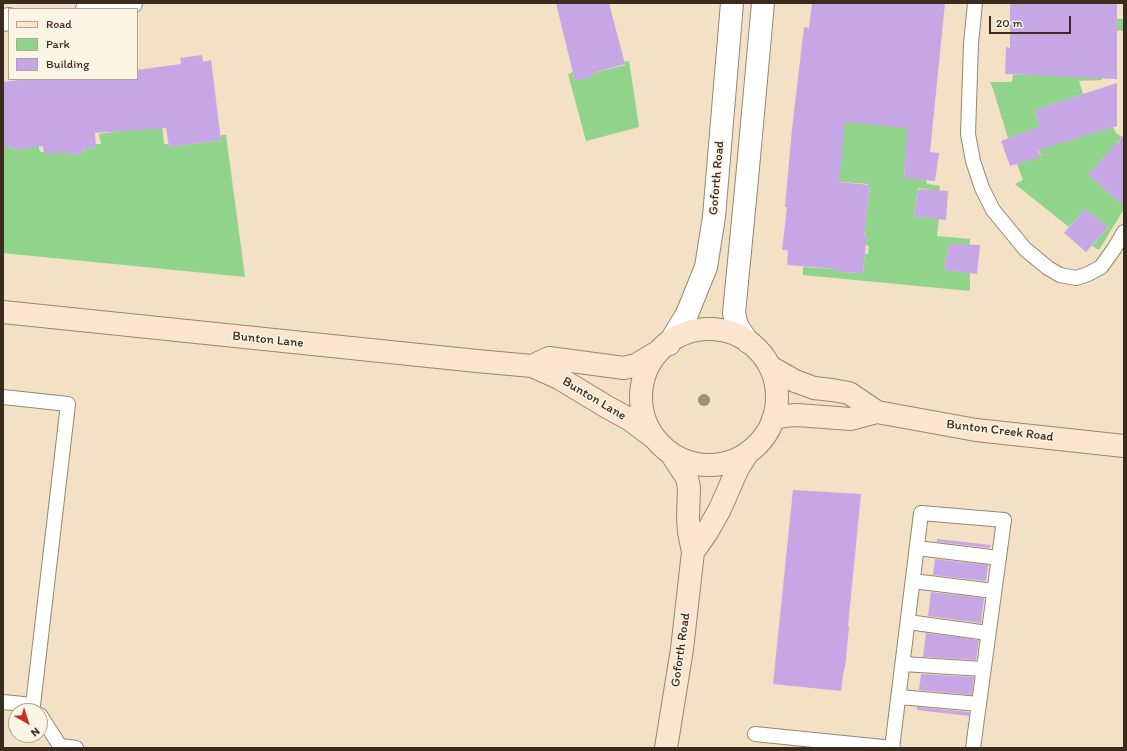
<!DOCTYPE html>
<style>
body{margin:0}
#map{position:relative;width:1127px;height:751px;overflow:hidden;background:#f2e1c4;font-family:Itim,sans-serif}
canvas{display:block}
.frame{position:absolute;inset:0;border:4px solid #3b2a1e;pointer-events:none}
.legend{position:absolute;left:8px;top:8px;width:130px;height:72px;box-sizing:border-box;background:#fcf5e5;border:1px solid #afa495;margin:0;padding:5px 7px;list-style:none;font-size:12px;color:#3b2a1e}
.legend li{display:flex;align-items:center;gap:8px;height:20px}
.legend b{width:20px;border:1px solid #afa495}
.north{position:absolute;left:8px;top:703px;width:40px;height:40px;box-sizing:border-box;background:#fcf5e5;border:1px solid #afa495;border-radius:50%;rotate:141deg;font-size:11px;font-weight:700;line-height:16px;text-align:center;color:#3b2a1e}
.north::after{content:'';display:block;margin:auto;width:14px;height:18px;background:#c8321e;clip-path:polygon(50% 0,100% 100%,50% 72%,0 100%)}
.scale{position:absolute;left:989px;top:16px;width:82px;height:18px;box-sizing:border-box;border:2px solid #3b2a1e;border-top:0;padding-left:5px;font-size:12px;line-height:14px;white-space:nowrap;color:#3b2a1e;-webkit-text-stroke:3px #fcf5e5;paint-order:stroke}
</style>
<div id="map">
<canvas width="1127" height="751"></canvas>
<div class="frame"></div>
<ul class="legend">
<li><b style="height:5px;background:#fbe5cf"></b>Road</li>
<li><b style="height:11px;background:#90d38b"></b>Park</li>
<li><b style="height:11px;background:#c7a6e6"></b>Building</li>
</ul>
<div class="north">N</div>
<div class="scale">20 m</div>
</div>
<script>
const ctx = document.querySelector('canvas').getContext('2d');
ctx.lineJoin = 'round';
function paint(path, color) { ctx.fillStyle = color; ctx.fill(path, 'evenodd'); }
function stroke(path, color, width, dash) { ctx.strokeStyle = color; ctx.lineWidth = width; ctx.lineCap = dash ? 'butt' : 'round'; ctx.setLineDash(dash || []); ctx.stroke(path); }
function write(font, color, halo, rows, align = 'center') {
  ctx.font = font + ' Itim,sans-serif'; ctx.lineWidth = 3; ctx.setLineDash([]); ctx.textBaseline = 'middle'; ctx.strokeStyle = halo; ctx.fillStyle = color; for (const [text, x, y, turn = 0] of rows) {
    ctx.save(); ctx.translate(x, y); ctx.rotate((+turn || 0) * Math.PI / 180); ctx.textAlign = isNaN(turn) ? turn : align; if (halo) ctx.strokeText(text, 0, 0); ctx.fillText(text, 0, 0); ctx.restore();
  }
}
const green = new Path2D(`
 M 1083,19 L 1124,19 L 1124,31 L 1107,30 L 1101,72 L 1102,80 L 1079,81 L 1083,94 L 1034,110 L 1045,139 L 1056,144 L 1113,127 L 1116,133 L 1122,137 L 1104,159 L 1103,158 L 1088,175 L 1118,201 L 1124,195 L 1124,209 L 1099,250 L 1092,246 L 1108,227 L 1085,209 L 1069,227 L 1015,184 L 1023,180 L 1017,164 L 1041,156 L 1031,130 L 1008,138 L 992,86 L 990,82 L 1012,82 L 1013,75 L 1037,75 Z
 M 629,61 L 639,127 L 586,141 L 568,74 L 573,72 L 573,76 L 579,80 L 591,77 L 593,73 L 625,65 L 624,62 Z
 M 866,106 L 924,130 L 906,150 L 904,177 L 926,180 L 927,184 L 940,186 L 939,191 L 918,188 L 914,216 L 939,219 L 937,236 L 970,239 L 970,245 L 949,244 L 944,270 L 970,273 L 970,291 L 803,275 L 803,267 L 837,269 L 838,272 L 863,273 L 865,254 L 868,254 L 869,246 L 865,245 L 867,235 L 865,235 L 864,232 L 870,186 L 867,184 L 817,180 L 840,167 L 843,134 L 831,133 Z
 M 162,125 L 164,144 L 168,144 L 169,147 L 221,140 L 221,135 L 226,135 L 245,277 L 3,253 L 3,148 L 12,147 L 16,150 L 28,148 L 37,139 L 40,152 L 66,152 L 69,155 L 82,153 L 87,148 L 96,147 L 96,144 L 101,144 L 99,134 Z`);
const building = new Path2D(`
 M 556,3 L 609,3 L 625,64 L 593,73 L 591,77 L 575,81 Z
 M 812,3 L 945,3 L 930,152 L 939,153 L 935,181 L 904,178 L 907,128 L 845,122 L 839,182 L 870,185 L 864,235 L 867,235 L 863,273 L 837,272 L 837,269 L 787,265 L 788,250 L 782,250 L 787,207 L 785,207 L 792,129 L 804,27 L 809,28 Z
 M 1010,3 L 1117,3 L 1117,79 L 1005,74 L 1006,47 L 1010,48 Z
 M 202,55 L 203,62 L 211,60 L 221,140 L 169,147 L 166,128 L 95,133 L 96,147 L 87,148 L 82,153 L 69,155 L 66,152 L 44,154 L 43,146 L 16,150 L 12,147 L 3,148 L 3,82 L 27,79 L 137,79 L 137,70 L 181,64 L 180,58 Z
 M 1117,83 L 1117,126 L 1038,150 L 1041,157 L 1010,166 L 1001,141 L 1040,126 L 1034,110 Z
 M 1124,134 L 1124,206 L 1088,175 L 1117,142 L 1117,144 Z
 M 918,189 L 948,191 L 946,220 L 914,216 Z
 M 1085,209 L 1108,227 L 1086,252 L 1064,233 Z
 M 949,244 L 980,245 L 977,274 L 944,270 Z
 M 793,490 L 861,494 L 848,626 L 849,627 L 845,668 L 844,669 L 841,691 L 773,684 Z
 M 937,539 L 991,545 L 990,548 L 937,542 Z
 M 935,559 L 988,565 L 986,581 L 933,575 Z
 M 931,592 L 984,598 L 981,623 L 928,616 Z
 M 926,633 L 979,640 L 976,660 L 923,657 Z
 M 921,674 L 974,677 L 972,695 L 919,690 Z
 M 917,707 L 969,712 L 969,716 L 917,710 Z`);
const lane = new Path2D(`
 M 975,3 L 971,44 L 968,134 L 973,161 L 982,188 L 993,210 L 1025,249 L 1048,268 L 1060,275 L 1076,278 L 1088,274 L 1101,267 L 1114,249 L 1124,232
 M 3,397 L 68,404 L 33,705 L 3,702
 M 917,548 L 999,558
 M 913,581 L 994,591
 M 908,622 L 988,633
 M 903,664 L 983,669
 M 899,697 L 979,704
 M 40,715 L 60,746 L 76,748
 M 755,734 L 893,748
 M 892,748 L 921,513 L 1004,520 L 973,748`);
const street = new Path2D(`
 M 87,9 L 131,3
 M 3,20 L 9,19
 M 748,342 L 737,326 L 734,313 L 747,179 L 763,3
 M 669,344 L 687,314 L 706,267 L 714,217 L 732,3`);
const secondary = new Path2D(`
 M 3,312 L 477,361 L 532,366 L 559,378 L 607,407 L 629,419 L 653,437
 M641 397a68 68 0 1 1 136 0a68 68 0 1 1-136 0Z
 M 532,366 L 549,358 L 624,368 L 636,365 L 656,353
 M 772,368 L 795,381 L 814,388 L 832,390 L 849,393 L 877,412 L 976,430 L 1124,446
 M 773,419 L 784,416 L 797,415 L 851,419 L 877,412
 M 693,552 L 707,532 L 720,509 L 738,468 L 747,454
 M 666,748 L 682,649 L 693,552 L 689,532 L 688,518 L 689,488 L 687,478 L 672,455`);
const trees = [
 [704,400]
];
const streetNames = [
 ["Goforth Road",717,178,-85],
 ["Bunton Lane",268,340,6],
 ["Bunton Lane",594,399,31],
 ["Bunton Creek Road",1000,431,7],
 ["Goforth Road",681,650,-82]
];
paint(green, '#90d38b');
paint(building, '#c7a6e6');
stroke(lane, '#968671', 16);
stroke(street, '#968671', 24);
stroke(secondary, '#968671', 24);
stroke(lane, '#fff', 14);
stroke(street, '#fff', 22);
stroke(secondary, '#fbe5cf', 22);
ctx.fillStyle = '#999378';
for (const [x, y] of trees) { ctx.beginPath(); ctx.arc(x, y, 6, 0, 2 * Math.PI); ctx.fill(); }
write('13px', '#3b2a1e', '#fcf5e5', streetNames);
</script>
